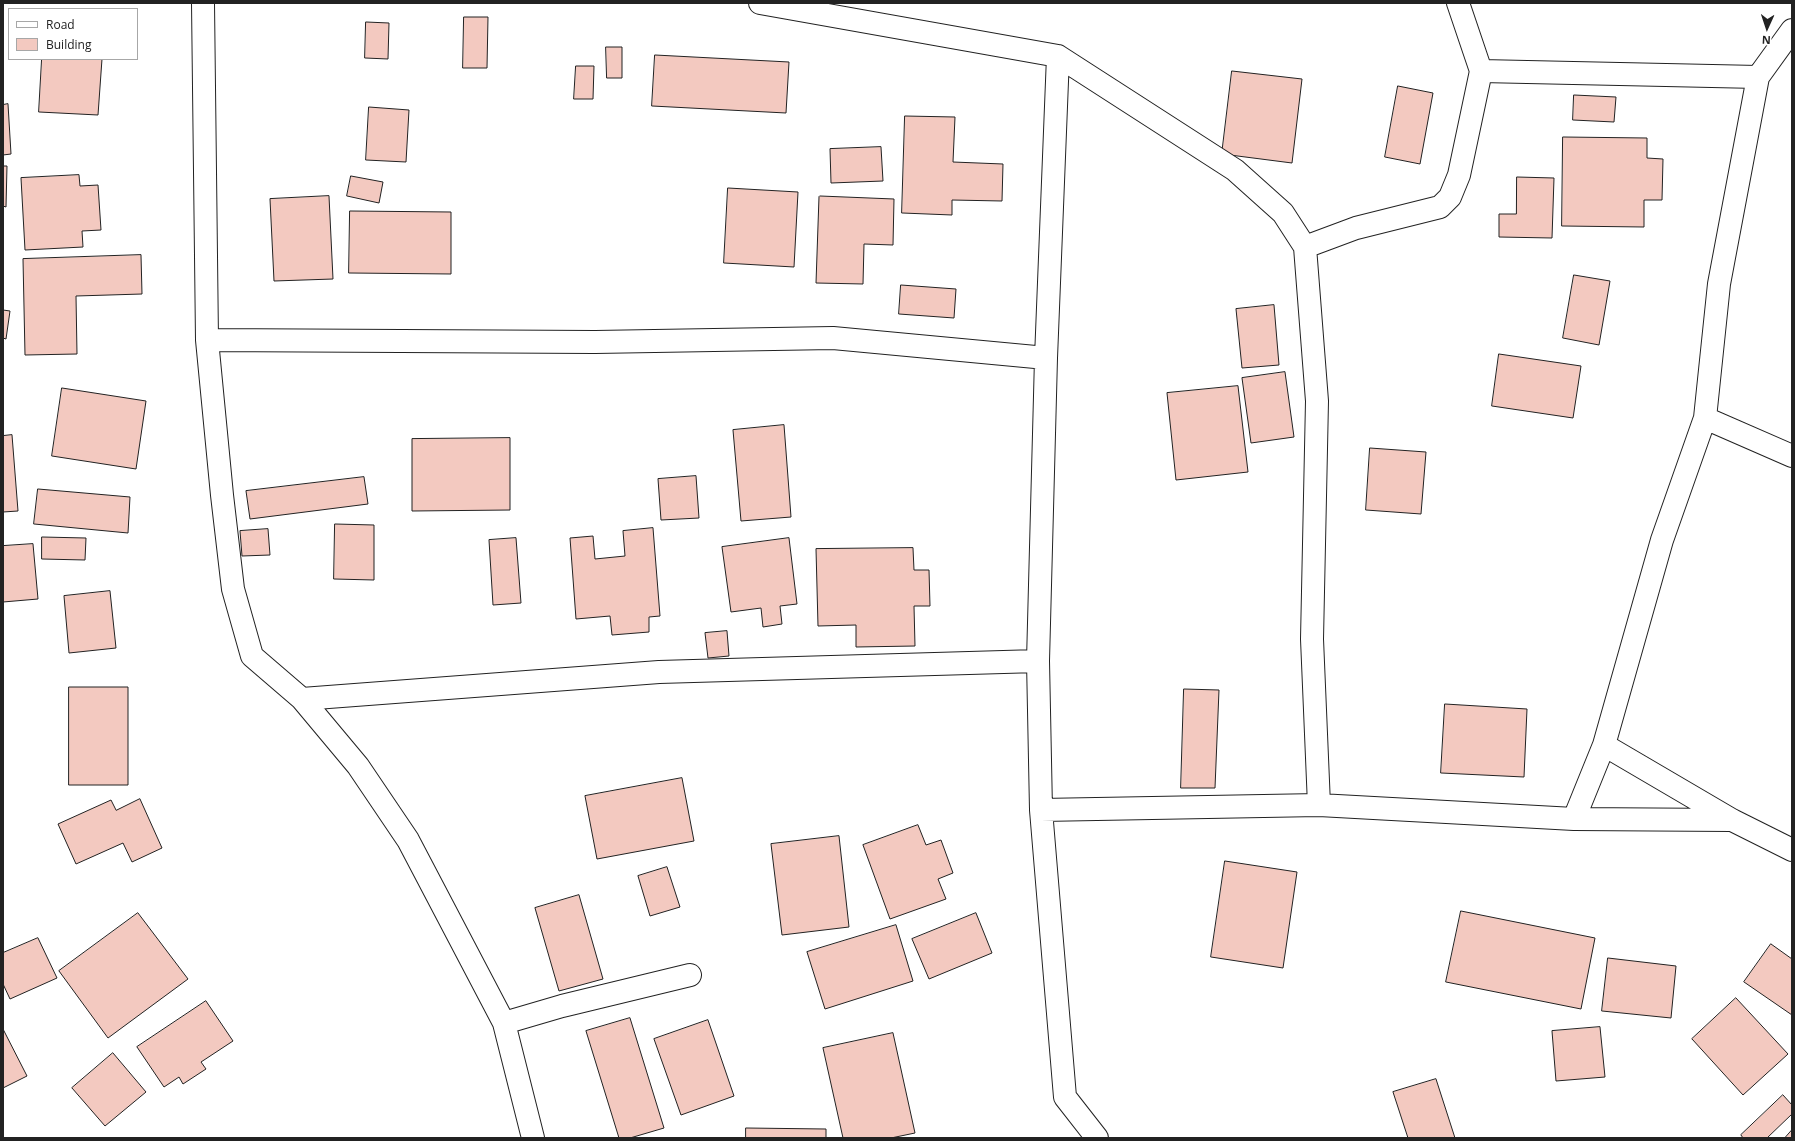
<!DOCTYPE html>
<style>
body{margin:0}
#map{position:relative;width:1795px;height:1141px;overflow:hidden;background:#fff;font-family:"Open Sans",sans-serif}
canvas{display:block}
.frame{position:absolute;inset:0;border:4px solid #222;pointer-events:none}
.legend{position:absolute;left:8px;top:8px;width:130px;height:52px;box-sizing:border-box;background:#fff;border:1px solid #a7a7a7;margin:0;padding:5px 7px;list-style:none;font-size:12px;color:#222}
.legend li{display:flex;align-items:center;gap:8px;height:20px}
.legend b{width:20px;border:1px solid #a7a7a7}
.north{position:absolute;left:1747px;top:8px;width:40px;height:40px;-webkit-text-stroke:3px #fff;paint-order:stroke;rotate:183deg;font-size:11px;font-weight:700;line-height:16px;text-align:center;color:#222}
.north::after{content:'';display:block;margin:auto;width:14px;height:18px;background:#222;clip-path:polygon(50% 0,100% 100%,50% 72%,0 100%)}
</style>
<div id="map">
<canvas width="1795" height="1141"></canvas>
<div class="frame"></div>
<ul class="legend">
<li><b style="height:5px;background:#fff"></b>Road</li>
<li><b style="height:11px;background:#f3c9c0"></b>Building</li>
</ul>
<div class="north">N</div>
</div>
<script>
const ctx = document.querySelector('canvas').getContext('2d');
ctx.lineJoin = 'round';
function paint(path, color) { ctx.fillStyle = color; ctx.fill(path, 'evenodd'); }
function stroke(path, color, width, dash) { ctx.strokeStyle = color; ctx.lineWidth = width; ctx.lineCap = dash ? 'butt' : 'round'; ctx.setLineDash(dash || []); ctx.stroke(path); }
const building = new Path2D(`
 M 464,17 L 488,17 L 487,68 L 463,68 Z
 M 366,22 L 389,23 L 388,59 L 365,58 Z
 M 606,47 L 622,47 L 622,78 L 607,78 Z
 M 655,55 L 789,62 L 786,113 L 652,106 Z
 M 42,59 L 102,59 L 98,115 L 39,112 Z
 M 576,66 L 594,66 L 593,99 L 574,99 Z
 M 1232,71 L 1302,79 L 1292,163 L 1222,154 Z
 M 1398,86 L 1433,93 L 1420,164 L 1385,157 Z
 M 1574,95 L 1616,97 L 1614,122 L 1573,120 Z
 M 8,104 L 11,154 L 3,155 L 3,105 Z
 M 369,107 L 409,110 L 406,162 L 366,160 Z
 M 905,116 L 955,117 L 953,162 L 1003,164 L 1002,201 L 952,200 L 952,215 L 902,213 Z
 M 1563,137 L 1647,138 L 1647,158 L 1663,159 L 1662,200 L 1644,200 L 1644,227 L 1562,226 Z
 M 881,147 L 883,181 L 831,183 L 830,149 Z
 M 3,166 L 7,166 L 6,207 L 3,206 Z
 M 79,175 L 80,186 L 98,185 L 101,230 L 82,231 L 83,247 L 25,250 L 21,178 Z
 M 351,176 L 383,182 L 379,203 L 347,196 Z
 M 1517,177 L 1554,178 L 1552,238 L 1499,237 L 1499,214 L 1516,214 Z
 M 728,188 L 798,192 L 794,267 L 724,263 Z
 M 329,196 L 333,279 L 274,281 L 270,199 Z
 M 820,196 L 894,199 L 893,245 L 864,244 L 863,284 L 816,283 L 819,197 Z
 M 350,211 L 451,212 L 451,274 L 349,273 Z
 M 141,255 L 142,294 L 76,296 L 77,354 L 25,355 L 23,259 Z
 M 1574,275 L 1610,281 L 1599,345 L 1563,338 Z
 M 901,285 L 956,289 L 954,318 L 899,314 Z
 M 1274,305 L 1279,365 L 1242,368 L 1236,309 Z
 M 3,310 L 10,311 L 6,339 L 3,338 Z
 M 1499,354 L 1581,366 L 1573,418 L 1492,406 Z
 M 1285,372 L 1294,437 L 1251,443 L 1242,378 Z
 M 1238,386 L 1248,472 L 1176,480 L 1167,393 Z
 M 62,388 L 146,401 L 136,469 L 52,456 Z
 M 784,425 L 791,517 L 741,521 L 733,430 Z
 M 12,435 L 18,511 L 3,512 L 3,436 Z
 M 510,438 L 510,510 L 412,511 L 412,439 Z
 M 1370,448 L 1426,452 L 1421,514 L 1366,510 Z
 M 696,476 L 699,518 L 661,520 L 658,479 Z
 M 364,477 L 368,504 L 250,519 L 246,491 Z
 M 38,489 L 130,497 L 128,533 L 34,524 Z
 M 335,524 L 374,525 L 374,580 L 334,579 Z
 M 653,528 L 660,616 L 649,617 L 649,632 L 612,635 L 610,616 L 576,619 L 570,538 L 593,536 L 595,559 L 625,556 L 623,531 Z
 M 268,529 L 270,555 L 242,556 L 240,531 Z
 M 42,537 L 86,538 L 85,560 L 42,559 Z
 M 516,538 L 521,603 L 493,605 L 489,540 Z
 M 789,538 L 797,604 L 780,606 L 782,624 L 763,627 L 761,608 L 731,612 L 722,547 Z
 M 33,544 L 38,599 L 3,602 L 3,546 Z
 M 913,548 L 914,570 L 929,570 L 930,606 L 914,606 L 915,646 L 856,647 L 856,625 L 818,626 L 816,549 Z
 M 110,591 L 116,648 L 69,653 L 64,596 Z
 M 727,631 L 729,656 L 708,658 L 705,633 Z
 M 69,687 L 128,687 L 128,785 L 69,785 Z
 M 1184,689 L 1219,690 L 1215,788 L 1181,788 Z
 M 1445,704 L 1527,709 L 1524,777 L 1441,773 Z
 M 682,778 L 694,841 L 597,859 L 585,796 Z
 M 140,799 L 162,848 L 132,862 L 123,843 L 76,864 L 58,824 L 111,800 L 116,810 Z
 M 918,825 L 926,845 L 941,840 L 953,873 L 938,879 L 946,899 L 890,919 L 863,845 Z
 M 839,836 L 849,927 L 782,935 L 771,844 Z
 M 1225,861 L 1297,872 L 1283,968 L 1211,957 Z
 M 667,867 L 680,907 L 650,916 L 638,876 Z
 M 579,895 L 603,979 L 559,991 L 535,908 Z
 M 1461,911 L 1595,938 L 1581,1009 L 1446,982 Z
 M 138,913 L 188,979 L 108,1038 L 59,971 Z
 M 976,913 L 992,953 L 929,979 L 912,939 Z
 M 896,925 L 913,981 L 825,1009 L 807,952 Z
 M 38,938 L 57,978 L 10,999 L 3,984 L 3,953 Z
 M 1771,944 L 1792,959 L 1792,1015 L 1744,982 Z
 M 1608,958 L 1676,966 L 1671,1018 L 1602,1011 Z
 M 1736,998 L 1788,1054 L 1743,1095 L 1692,1039 Z
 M 206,1001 L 233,1041 L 201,1062 L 206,1069 L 183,1084 L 179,1077 L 164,1087 L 137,1047 Z
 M 630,1018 L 664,1128 L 630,1138 L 619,1138 L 586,1031 Z
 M 708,1020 L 734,1096 L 681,1115 L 654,1039 Z
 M 1600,1027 L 1605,1077 L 1556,1081 L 1552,1031 Z
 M 3,1029 L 27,1076 L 3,1088 Z
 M 893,1033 L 915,1133 L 891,1138 L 843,1138 L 823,1048 Z
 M 113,1053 L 146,1092 L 105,1126 L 72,1088 Z
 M 1436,1079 L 1455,1138 L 1408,1138 L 1393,1092 Z
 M 1783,1095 L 1792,1105 L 1792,1114 L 1767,1138 L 1743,1138 L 1741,1135 Z
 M 746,1128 L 826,1129 L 826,1138 L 746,1138 Z
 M 1792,1130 L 1792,1138 L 1785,1138 Z`);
const minor = new Path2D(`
 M 203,3 L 207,340 L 222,495 L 233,589 L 252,656 L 302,699 L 358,766 L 408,840 L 504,1023 L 533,1138
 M 760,3 L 1058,56 L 1235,170 L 1283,213 L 1305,247 L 1317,401 L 1312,639 L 1319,805
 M 1458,3 L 1481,71 L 1758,77
 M 1058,56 L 1046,358 L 1038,661 L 1041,810 L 1065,1097 L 1097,1138
 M 1305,247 L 1356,228 L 1440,207 L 1450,197 L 1459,175 L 1481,71
 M 207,340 L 595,342 L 833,338 L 1046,358
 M 1705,418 L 1792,456
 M 302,699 L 659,672 L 1038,661
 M 1604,745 L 1732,820 L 1792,850
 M 1041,810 L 1319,805 L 1574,819 L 1732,820
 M 1574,819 L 1604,745 L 1662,540 L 1705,418 L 1719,284 L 1758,77 L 1792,30
 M 504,1023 L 562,1006 L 690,975`);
paint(building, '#f3c9c0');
stroke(building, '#222', 1);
stroke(minor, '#222', 24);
stroke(minor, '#fff', 22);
</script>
